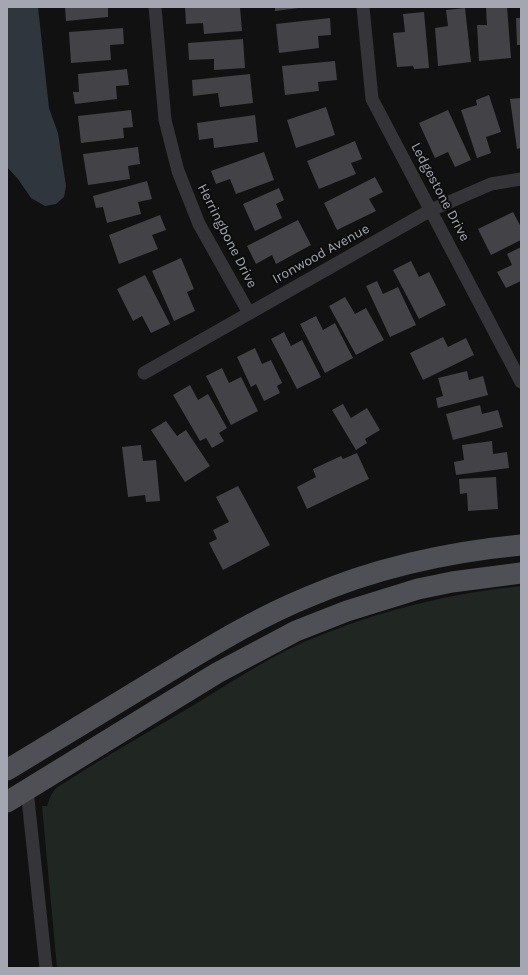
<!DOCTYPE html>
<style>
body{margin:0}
#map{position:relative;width:528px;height:975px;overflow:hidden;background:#111112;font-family:Karla,sans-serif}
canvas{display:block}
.frame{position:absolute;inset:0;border:8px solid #a4a7b1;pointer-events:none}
</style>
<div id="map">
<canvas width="528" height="975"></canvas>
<div class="frame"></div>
</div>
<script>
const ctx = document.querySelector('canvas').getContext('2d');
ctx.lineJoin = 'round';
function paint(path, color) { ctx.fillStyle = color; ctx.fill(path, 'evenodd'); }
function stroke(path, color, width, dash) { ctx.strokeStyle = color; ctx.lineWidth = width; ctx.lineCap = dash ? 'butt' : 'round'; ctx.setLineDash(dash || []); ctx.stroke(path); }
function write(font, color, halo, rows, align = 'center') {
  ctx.font = font + ' Karla,sans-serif'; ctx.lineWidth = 4; ctx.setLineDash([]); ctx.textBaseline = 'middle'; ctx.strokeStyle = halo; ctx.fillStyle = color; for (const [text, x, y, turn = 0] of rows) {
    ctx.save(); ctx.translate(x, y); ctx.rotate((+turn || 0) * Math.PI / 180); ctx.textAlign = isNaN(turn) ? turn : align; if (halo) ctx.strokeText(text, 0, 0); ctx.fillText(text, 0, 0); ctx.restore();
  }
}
const green = new Path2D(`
 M 521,586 L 521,968 L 57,968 L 42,806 L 47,806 L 51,795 L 56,788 C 101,759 148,732 194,705 C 235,680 276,652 321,635 C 385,609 452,593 521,586 Z`);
const water = new Path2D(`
 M 7,7 L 38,7 L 49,108 L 58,133 L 66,186 L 64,197 L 56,204 L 45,206 L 31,198 L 18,179 L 7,167 Z`);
const building = new Path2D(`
 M 65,7 L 108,7 L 108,17 L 66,21 Z
 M 185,7 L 240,7 L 242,31 L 204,34 L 203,23 L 186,24 Z
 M 275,7 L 299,7 L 299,8 L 275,11 Z
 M 486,7 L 507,7 L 511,58 L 479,61 L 477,25 L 487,25 Z
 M 465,8 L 471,62 L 438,66 L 435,28 L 448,26 L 446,10 Z
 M 424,12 L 429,68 L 414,69 L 413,66 L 397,67 L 393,33 L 405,32 L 403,14 Z
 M 330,18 L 331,35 L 318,36 L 319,48 L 279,53 L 276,24 Z
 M 516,18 L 521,18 L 521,45 L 517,45 Z
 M 123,28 L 124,44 L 110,45 L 111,60 L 71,63 L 69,32 Z
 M 243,39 L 245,68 L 214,70 L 214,59 L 189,60 L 188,43 Z
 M 335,61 L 337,80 L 318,82 L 319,91 L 285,95 L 282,66 Z
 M 127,69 L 129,85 L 116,86 L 117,99 L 75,104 L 73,92 L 79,92 L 78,74 Z
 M 250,74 L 253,103 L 220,107 L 218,93 L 193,96 L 192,80 Z
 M 489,95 L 501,132 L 486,137 L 491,153 L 477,158 L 461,110 L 477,105 L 476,100 Z
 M 521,98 L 521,148 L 517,149 L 510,99 Z
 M 326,107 L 335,135 L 296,148 L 287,120 Z
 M 131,110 L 133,127 L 123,128 L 124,138 L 81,143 L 78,116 Z
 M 448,110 L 471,160 L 455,167 L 448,152 L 435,158 L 419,123 Z
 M 255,115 L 258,142 L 214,148 L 213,138 L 199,140 L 197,123 Z
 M 355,141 L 362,159 L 351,163 L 356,174 L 319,189 L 307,161 Z
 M 138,147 L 140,164 L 128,166 L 130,179 L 88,185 L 83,154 Z
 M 264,152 L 274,180 L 236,194 L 230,179 L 216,184 L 211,171 Z
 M 375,177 L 383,192 L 369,199 L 376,211 L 337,230 L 324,203 Z
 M 147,181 L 152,199 L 138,202 L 141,214 L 107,223 L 103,207 L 96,208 L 93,196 Z
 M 279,188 L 284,200 L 276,204 L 282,218 L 255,231 L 243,204 Z
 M 513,212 L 521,227 L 521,240 L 491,255 L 478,229 Z
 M 160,215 L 166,230 L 152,235 L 158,249 L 119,264 L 109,235 Z
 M 298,220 L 311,245 L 276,264 L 272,255 L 256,264 L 247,246 Z
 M 521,247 L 521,281 L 506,288 L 497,272 L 512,265 L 507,254 Z
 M 181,258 L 194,289 L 187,292 L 195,311 L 174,321 L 152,271 Z
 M 411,261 L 419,277 L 429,272 L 446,305 L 419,319 L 393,270 Z
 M 145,275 L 170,324 L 151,333 L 142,316 L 133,321 L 117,289 Z
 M 377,281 L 383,294 L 398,287 L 416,325 L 390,337 L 366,286 Z
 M 345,297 L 355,314 L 366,308 L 384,340 L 356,355 L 329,306 Z
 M 316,316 L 323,330 L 335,323 L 353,358 L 325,373 L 300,324 Z
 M 284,332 L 291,346 L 302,340 L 321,377 L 297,389 L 271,339 Z
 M 443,337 L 448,347 L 466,338 L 474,355 L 423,380 L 410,353 Z
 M 255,348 L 262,364 L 271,360 L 282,383 L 277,386 L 280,393 L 264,401 L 256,384 L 251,387 L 237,357 Z
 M 222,368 L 229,383 L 241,377 L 258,411 L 231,425 L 206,376 Z
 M 467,371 L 469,380 L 483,376 L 488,395 L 438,408 L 436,398 L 443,396 L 438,378 Z
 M 190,385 L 198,400 L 208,394 L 227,428 L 219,433 L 224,441 L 212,448 L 206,438 L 200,441 L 173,395 Z
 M 343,404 L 351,418 L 367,408 L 380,430 L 365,439 L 367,443 L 356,450 L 332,410 Z
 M 480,405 L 482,414 L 498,410 L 503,427 L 453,440 L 446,414 Z
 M 166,421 L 177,436 L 186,430 L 210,466 L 185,482 L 151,430 Z
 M 492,441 L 493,454 L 507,452 L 509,468 L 456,475 L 454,462 L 464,460 L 462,445 Z
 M 141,445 L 143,461 L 156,460 L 160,501 L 146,502 L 145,495 L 128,497 L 122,447 Z
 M 357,453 L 369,479 L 307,509 L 297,487 L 316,477 L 313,469 L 341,456 L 343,459 Z
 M 496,477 L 498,509 L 468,511 L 467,493 L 460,494 L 459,479 Z
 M 238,486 L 270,545 L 223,570 L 209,543 L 217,539 L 213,530 L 229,522 L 216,497 Z`);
const street = new Path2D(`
 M 155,7 L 165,120 L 178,171 L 199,224 L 249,313
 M 363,7 L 372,99 L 521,382
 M 144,373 L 431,210 L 491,184 L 521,179
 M 27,790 L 46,968`);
const primary = new Path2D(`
 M 7,770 C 61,737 115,704 170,671 C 215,644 259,617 308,597 C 375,568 448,552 521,545
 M 7,802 L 217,673 L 296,631 L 347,611 L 418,589 L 452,582 L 521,573`);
const streetNames = [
 ["Ledgestone Drive",440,192,62],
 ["Herringbone Drive",227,236,63],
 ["Ironwood Avenue",321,254,-29]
];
paint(green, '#202621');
paint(water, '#30363d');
paint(building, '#434347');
stroke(street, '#353539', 13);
stroke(primary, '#4f5055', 21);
write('14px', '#a4a7b1', '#0c0c0d', streetNames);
</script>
